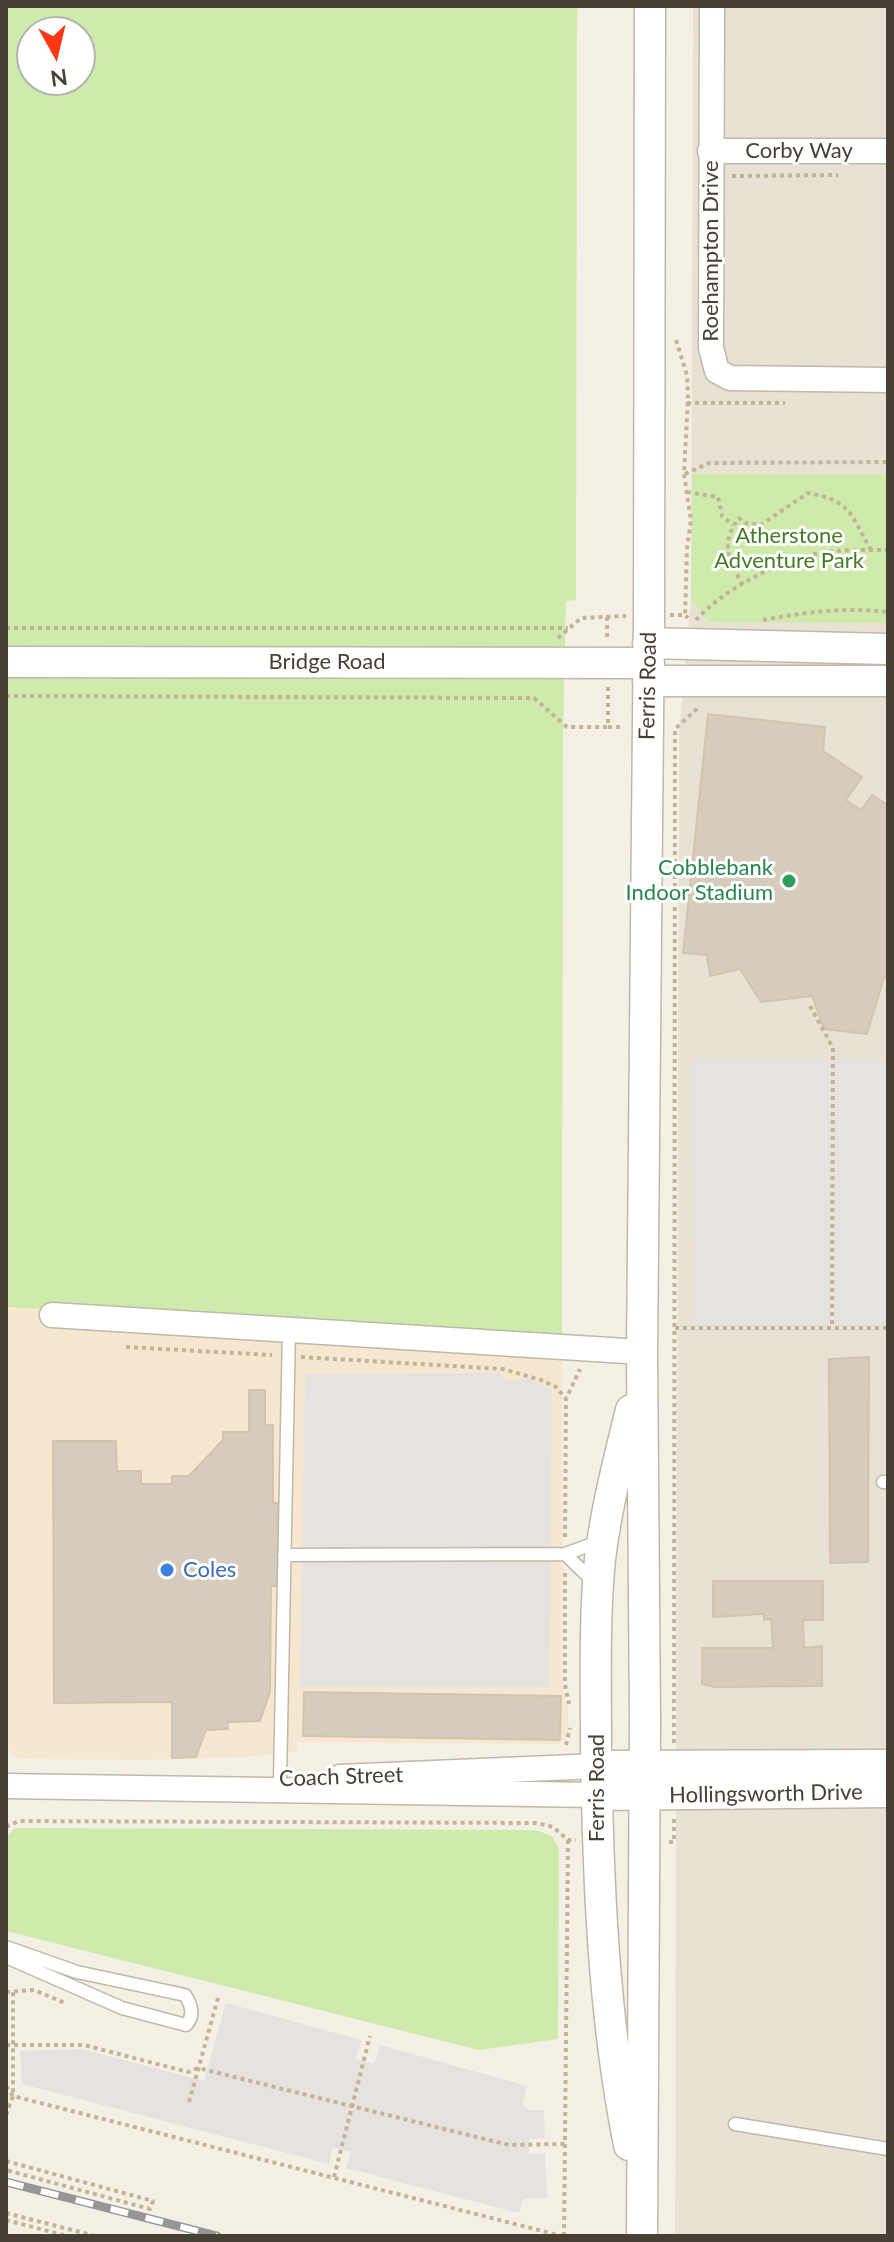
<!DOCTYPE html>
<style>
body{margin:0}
#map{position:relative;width:894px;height:2242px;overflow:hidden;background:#f4f0e6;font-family:Lato,sans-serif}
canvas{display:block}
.frame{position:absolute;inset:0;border:8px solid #474035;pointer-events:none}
.north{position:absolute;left:16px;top:16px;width:80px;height:80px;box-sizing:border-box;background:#fff;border:2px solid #b5b3ae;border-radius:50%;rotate:172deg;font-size:22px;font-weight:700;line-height:32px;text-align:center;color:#474035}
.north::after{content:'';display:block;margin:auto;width:28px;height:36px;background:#ff3712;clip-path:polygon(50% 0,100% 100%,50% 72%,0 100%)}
</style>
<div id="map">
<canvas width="894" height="2242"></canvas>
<div class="frame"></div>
<div class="north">N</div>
</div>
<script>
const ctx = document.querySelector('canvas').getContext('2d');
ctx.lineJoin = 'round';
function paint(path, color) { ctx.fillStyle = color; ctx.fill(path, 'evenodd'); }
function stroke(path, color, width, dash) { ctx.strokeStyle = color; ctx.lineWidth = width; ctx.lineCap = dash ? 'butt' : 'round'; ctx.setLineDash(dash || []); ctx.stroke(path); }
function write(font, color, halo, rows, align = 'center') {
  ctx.font = font + ' Lato,sans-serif'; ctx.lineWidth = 6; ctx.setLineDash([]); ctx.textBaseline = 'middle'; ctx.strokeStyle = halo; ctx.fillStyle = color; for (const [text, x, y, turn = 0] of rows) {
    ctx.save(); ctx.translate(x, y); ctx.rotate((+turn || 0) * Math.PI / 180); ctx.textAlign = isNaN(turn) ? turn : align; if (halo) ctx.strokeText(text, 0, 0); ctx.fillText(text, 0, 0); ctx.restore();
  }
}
const residential = new Path2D(`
 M 693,6 L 888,6 L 888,2236 L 675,2236 L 679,733 L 691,599 Z`);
const commercial = new Path2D(`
 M 6,1307 L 562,1341 L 563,1690 L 568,1710 L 568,1735 L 559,1744 L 297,1742 L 297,1752 L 243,1757 L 146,1760 L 18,1759 L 6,1747 Z`);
const green = new Path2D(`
 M 6,6 L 577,6 L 576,600 L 566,601 L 563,733 L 562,1341 L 6,1307 ZM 32,32 L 80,32 L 80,80 L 32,80 Z
 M 692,474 L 888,475 L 888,623 L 710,622 L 691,599 Z
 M 15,1828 L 536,1830 L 552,1836 L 559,1849 L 558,2039 L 479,2050 L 6,1931 L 6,1837 Z`);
const parking = new Path2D(`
 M 692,1059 L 888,1061 L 888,1327 L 694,1327 Z
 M 499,1373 L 507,1382 L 529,1378 L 552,1391 L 549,1687 L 300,1687 L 305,1374 Z
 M 226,2003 L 361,2040 L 356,2059 L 374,2064 L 380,2045 L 527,2086 L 522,2104 L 529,2110 L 544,2110 L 545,2138 L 529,2139 L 529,2154 L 545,2153 L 547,2198 L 523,2199 L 519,2213 L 346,2168 L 351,2152 L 333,2147 L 329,2164 L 22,2084 L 20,2051 L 82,2049 L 204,2081 Z`);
const building = new Path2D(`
 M 708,714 L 825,727 L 823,751 L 862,777 L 846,800 L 861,810 L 872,795 L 888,805 L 888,979 L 884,977 L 867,1034 L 824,1029 L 812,996 L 761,1002 L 740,969 L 710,976 L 707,955 L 683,953 Z
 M 869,1357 L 868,1562 L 830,1563 L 829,1359 Z
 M 249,1390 L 265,1390 L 265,1425 L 273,1425 L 273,1503 L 278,1503 L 278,1586 L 271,1586 L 270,1692 L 260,1721 L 227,1722 L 228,1729 L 206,1730 L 196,1757 L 172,1758 L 172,1702 L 54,1703 L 53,1441 L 116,1441 L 117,1471 L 141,1471 L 141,1484 L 172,1484 L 172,1476 L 189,1476 L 223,1440 L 223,1432 L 249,1432 Z
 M 713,1581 L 823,1581 L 823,1620 L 803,1620 L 804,1648 L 822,1646 L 822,1686 L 715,1687 L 702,1684 L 702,1648 L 773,1648 L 771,1619 L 764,1620 L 764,1614 L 713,1617 Z
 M 304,1692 L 561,1696 L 560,1740 L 303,1736 Z`);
const path = new Path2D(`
 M 732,176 L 838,175
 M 676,340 L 687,375 L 688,398 L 684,474 L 691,520 L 687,548 L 685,615
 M 687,403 L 785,403
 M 685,474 L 709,463 L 888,462
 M 687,492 L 718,497 L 722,516 L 733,525
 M 743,585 C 728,559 720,544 739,518 L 745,523 L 761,525 L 808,493 C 852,501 850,514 871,550
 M 670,615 L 685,615 L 688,618
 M 607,617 L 607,639
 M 696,620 C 724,589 779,560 820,553 C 842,549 866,550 888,550
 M 763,620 C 806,612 845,607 888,612
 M 6,628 L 568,628
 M 558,638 L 581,618 L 626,616
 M 608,687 L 608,727 L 624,727
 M 6,696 L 534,698 L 567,727 L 608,727
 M 810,1006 L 833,1048 L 832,1328
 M 675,1328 L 888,1328
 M 126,1347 L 272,1355
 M 301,1357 L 503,1369 L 541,1380 L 556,1387 L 566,1399
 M 565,1537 L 566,1399 L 580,1369
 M 565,1573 L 565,1685 L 569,1704
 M 674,1743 L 675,729 L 700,706
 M 566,1745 L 570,1728
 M 6,1827 L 19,1821 L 537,1823 L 553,1827 L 568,1840 L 576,1840
 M 669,1842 L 674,1842 L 674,1819
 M 6,1992 L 34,1990 L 65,2003
 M 6,2045 L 84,2045 L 188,2072 L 198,2068 L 509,2145 L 565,2144
 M 6,2086 L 13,2096 L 562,2236
 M 189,2102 L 218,1998
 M 6,2115 L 13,2096 L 13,1991
 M 6,2161 L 153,2201 L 150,2209 L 6,2170
 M 334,2177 L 370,2036
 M 6,2213 L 95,2236
 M 6,2220 L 67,2236
 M 564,2236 L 568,1840`);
const service = new Path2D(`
 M 883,1482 L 888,1482
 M 565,1554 L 594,1582
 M 284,1555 L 565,1554 L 601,1541
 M 280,1779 L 289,1330
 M 6,1947 L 77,1972 L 185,1995 C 191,2004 195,2016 186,2025 L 122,2008 L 6,1957
 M 735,2124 L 888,2149`);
const minor = new Path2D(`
 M 712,6 L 711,348 L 717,371 L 730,378 L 888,380
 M 710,151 L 888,151
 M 52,1315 L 642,1352
 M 340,1777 L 597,1766
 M 6,1786 L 596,1795`);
const tertiary = new Path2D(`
 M 648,643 L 888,649
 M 6,662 L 649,663
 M 648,681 L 888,681
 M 597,1766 L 888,1765
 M 596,1795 L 888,1792
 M 629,2145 C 603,2014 598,1880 596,1747 C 596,1687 594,1617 600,1559 C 606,1509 619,1459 631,1410
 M 642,2236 L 645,1719 L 642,1352 L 649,616 L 650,6`);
const rail = new Path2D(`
 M 6,2182 L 217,2236`);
const markers = [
 [789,881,8,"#2e9e5b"],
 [167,1570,8,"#3f7fe0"]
];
const streetNames = [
 ["Corby Way",799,151],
 ["Roehampton Drive",711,251,-90],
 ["Bridge Road",327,662],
 ["Ferris Road",648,686,-89],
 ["Coach Street",341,1777,-2],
 ["Ferris Road",597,1788,-90],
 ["Hollingsworth Drive",766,1794,-1]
];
const parkNames = [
 ["Atherstone",789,536],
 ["Adventure Park",789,561]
];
const leisureNames = [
 ["Cobblebank",773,868],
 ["Indoor Stadium",773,893]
];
const shopNames = [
 ["Coles",183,1570]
];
paint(residential, '#e8e2d4');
paint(commercial, '#f7e7d0');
paint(green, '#ceebac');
paint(parking, '#e5e2df');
paint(building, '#d7ccbb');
stroke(building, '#d2c4ae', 2);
stroke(service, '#c0b8a8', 15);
stroke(minor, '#c0b8a8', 27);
stroke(tertiary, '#c0b8a8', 33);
stroke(path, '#c3b498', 4, [4, 4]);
stroke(service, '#fff', 12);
stroke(minor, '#fff', 24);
stroke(tertiary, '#fff', 30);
stroke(rail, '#969696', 9);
stroke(rail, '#fff', 6, [18]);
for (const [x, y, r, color] of markers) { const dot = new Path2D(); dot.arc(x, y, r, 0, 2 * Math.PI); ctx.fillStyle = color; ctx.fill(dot); stroke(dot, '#fff', 3); }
write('22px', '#474035', '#fff', streetNames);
write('22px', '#457d24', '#fff', parkNames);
write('22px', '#27864d', '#fff', leisureNames, 'right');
write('22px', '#366cbe', '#fff', shopNames, 'left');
</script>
